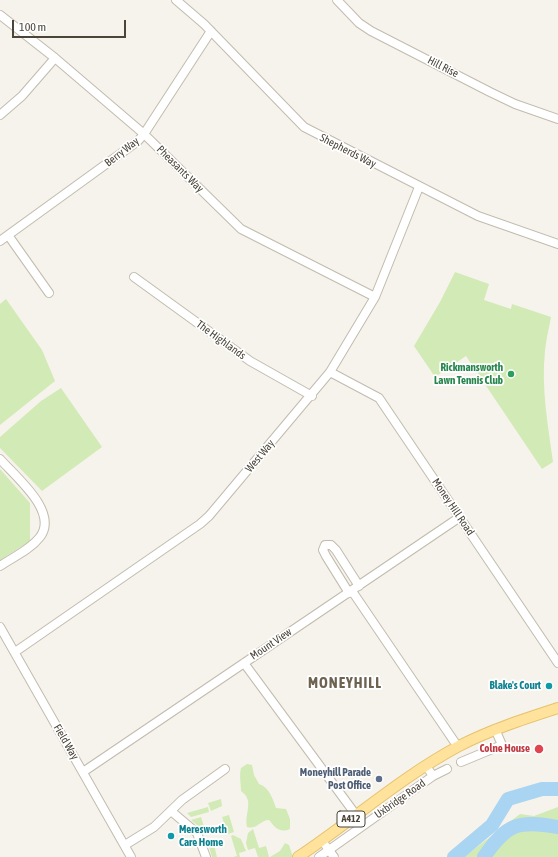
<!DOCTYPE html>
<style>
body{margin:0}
#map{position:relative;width:558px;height:857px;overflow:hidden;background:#f6f3ec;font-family:"Asap Condensed",sans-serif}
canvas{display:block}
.scale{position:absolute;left:12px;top:20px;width:114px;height:18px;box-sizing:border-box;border:2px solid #4b4439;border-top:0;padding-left:5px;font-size:12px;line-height:14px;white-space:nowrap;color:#4b4439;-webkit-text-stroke:3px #fff;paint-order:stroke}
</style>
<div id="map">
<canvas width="558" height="857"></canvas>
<div class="scale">100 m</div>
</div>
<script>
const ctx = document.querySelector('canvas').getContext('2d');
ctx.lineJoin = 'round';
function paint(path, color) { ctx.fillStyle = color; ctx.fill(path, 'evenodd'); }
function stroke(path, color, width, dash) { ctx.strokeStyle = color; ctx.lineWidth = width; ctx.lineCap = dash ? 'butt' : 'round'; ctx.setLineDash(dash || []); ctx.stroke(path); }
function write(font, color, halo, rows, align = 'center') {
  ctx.font = font + ' "Asap Condensed",sans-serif'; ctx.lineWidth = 3.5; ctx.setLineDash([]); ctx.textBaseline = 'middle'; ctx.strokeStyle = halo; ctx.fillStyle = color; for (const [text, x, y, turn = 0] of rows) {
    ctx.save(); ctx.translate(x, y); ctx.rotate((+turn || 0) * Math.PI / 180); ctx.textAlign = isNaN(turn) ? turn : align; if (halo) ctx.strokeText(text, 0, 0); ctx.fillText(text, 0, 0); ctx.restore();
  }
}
const green = new Path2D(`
 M 455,272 L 489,284 L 484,300 L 511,309 L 512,304 L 551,317 C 549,328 546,340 545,351 C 541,388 548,425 553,462 L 542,469 L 466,356 L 435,377 L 414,346 L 440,302 Z
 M 6,299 L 42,350 L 55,381 L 0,425 L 0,304 Z
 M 61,388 L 102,447 L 42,491 L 0,448 L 0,437 L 41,401 Z
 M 0,469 L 30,503 L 30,541 L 0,560 Z
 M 247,764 L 252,765 L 254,775 L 259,784 C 269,787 273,799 276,808 L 286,809 L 290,819 L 290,829 C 279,834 274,826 269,820 C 260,820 257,830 247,827 C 244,813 255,801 241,791 C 241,783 239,776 241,768 Z
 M 221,799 L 222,806 L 211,811 L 208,803 Z
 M 208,807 L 209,812 L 191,817 L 187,813 Z
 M 558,807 L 558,857 L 464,857 L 520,814 L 534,816 Z
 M 229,815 L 234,832 L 228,834 L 222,817 Z
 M 201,817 L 206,833 L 191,820 Z
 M 253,829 L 259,848 L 266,846 L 269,857 L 258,857 L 255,848 L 248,850 L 246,843 L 248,833 Z
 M 233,835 L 241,839 L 246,851 L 239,853 L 240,857 L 233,857 L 237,856 L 231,836 Z
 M 213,841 L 217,857 L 212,857 L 208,843 Z
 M 285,843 L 289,845 L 293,857 L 270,857 L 280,851 Z`);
const river = new Path2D(`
 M 454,857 L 492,825 L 508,799 L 542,789 L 558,789
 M 484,857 C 507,823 519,820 558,827`);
const minor = new Path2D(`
 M 176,0 L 204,24 L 304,127 L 478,216 L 558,244
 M 337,0 L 359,23 L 371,31 L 490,92 L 515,104 L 558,119
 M 0,15 L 55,58 L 144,134 L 241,229 L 375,297
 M 0,115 L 22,96 L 55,58
 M 8,235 L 49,293
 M 0,241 L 138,141 L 144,134 L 211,31
 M 134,277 L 250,361 L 312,396
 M 330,372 L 379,398 L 558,663
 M 0,459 C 16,477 59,512 40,537 C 30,550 13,557 0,566
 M 352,591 L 458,747
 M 349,593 L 326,556 L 323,550 L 325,545 L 331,545 L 336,550 L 359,586
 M 0,627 L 131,857
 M 15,652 L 200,524 L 209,516 L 330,372 L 375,297 L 419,187
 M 244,663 L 356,815
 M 461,762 L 502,745 L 495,729
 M 83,772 L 460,517
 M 433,776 L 447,769
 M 171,811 L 197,833 L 206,857
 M 125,845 L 154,827 L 182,800 L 225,769
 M 326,846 L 334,857
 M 319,857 L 433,776 L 426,766`);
const major = new Path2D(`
 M 298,857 C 352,821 401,777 459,746 C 490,730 524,719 558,708`);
const markers = [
 [511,374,4,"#2e9e5b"],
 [549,686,4,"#0f9aa8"],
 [539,749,5,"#e0444e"],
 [379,779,4,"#5c6f8a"],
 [171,836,4,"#0f9aa8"]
];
const shields = [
 [351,819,28]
];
const shieldNames = [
 ["A412",351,819]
];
const streetNames = [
 ["Hill Rise",443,67,27],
 ["Shepherds Way",348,151,27],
 ["Berry Way",122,152,-38],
 ["Pheasants Way",180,169,45],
 ["The Highlands",221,340,36],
 ["West Way",260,456,-50],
 ["Money Hill Road",453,507,56],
 ["Mount View",271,644,-34],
 ["Field Way",66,742,60],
 ["Uxbridge Road",400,799,-35]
];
const leisureNames = [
 ["Rickmansworth",503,368],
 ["Lawn Tennis Club",503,381]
];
const cultureNames = [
 ["Blake's Court",541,686],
 ["Meresworth",179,830,"left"],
 ["Care Home",179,843,"left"]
];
const healthNames = [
 ["Colne House",530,749]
];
const serviceNames = [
 ["Moneyhill Parade",371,773],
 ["Post Office",371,786]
];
const districtNames = [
 ["MONEYHILL",345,683]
];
paint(green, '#d2eab5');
stroke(river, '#a9d4f2', 14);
stroke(minor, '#c2bbae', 10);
stroke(major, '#e6c16a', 12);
stroke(minor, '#fff', 8);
stroke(major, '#ffe39c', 10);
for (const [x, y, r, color] of markers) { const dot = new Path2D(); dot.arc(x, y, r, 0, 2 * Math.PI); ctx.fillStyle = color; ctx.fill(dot); stroke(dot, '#fff', 1.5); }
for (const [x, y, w] of shields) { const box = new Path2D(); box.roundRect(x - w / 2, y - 8, w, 16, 3); ctx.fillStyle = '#fff'; ctx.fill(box); stroke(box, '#4b4439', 1); }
write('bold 10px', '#4b4439', null, shieldNames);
write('11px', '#4b4439', '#fff', streetNames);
write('bold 11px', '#27864d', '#fff', leisureNames, 'right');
write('bold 11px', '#0d838f', '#fff', cultureNames, 'right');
write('bold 11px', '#be3a42', '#fff', healthNames, 'right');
write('bold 11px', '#4e5e75', '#fff', serviceNames, 'right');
ctx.letterSpacing = '1px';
write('bold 15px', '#6e6250', '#fff', districtNames);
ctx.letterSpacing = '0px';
</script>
